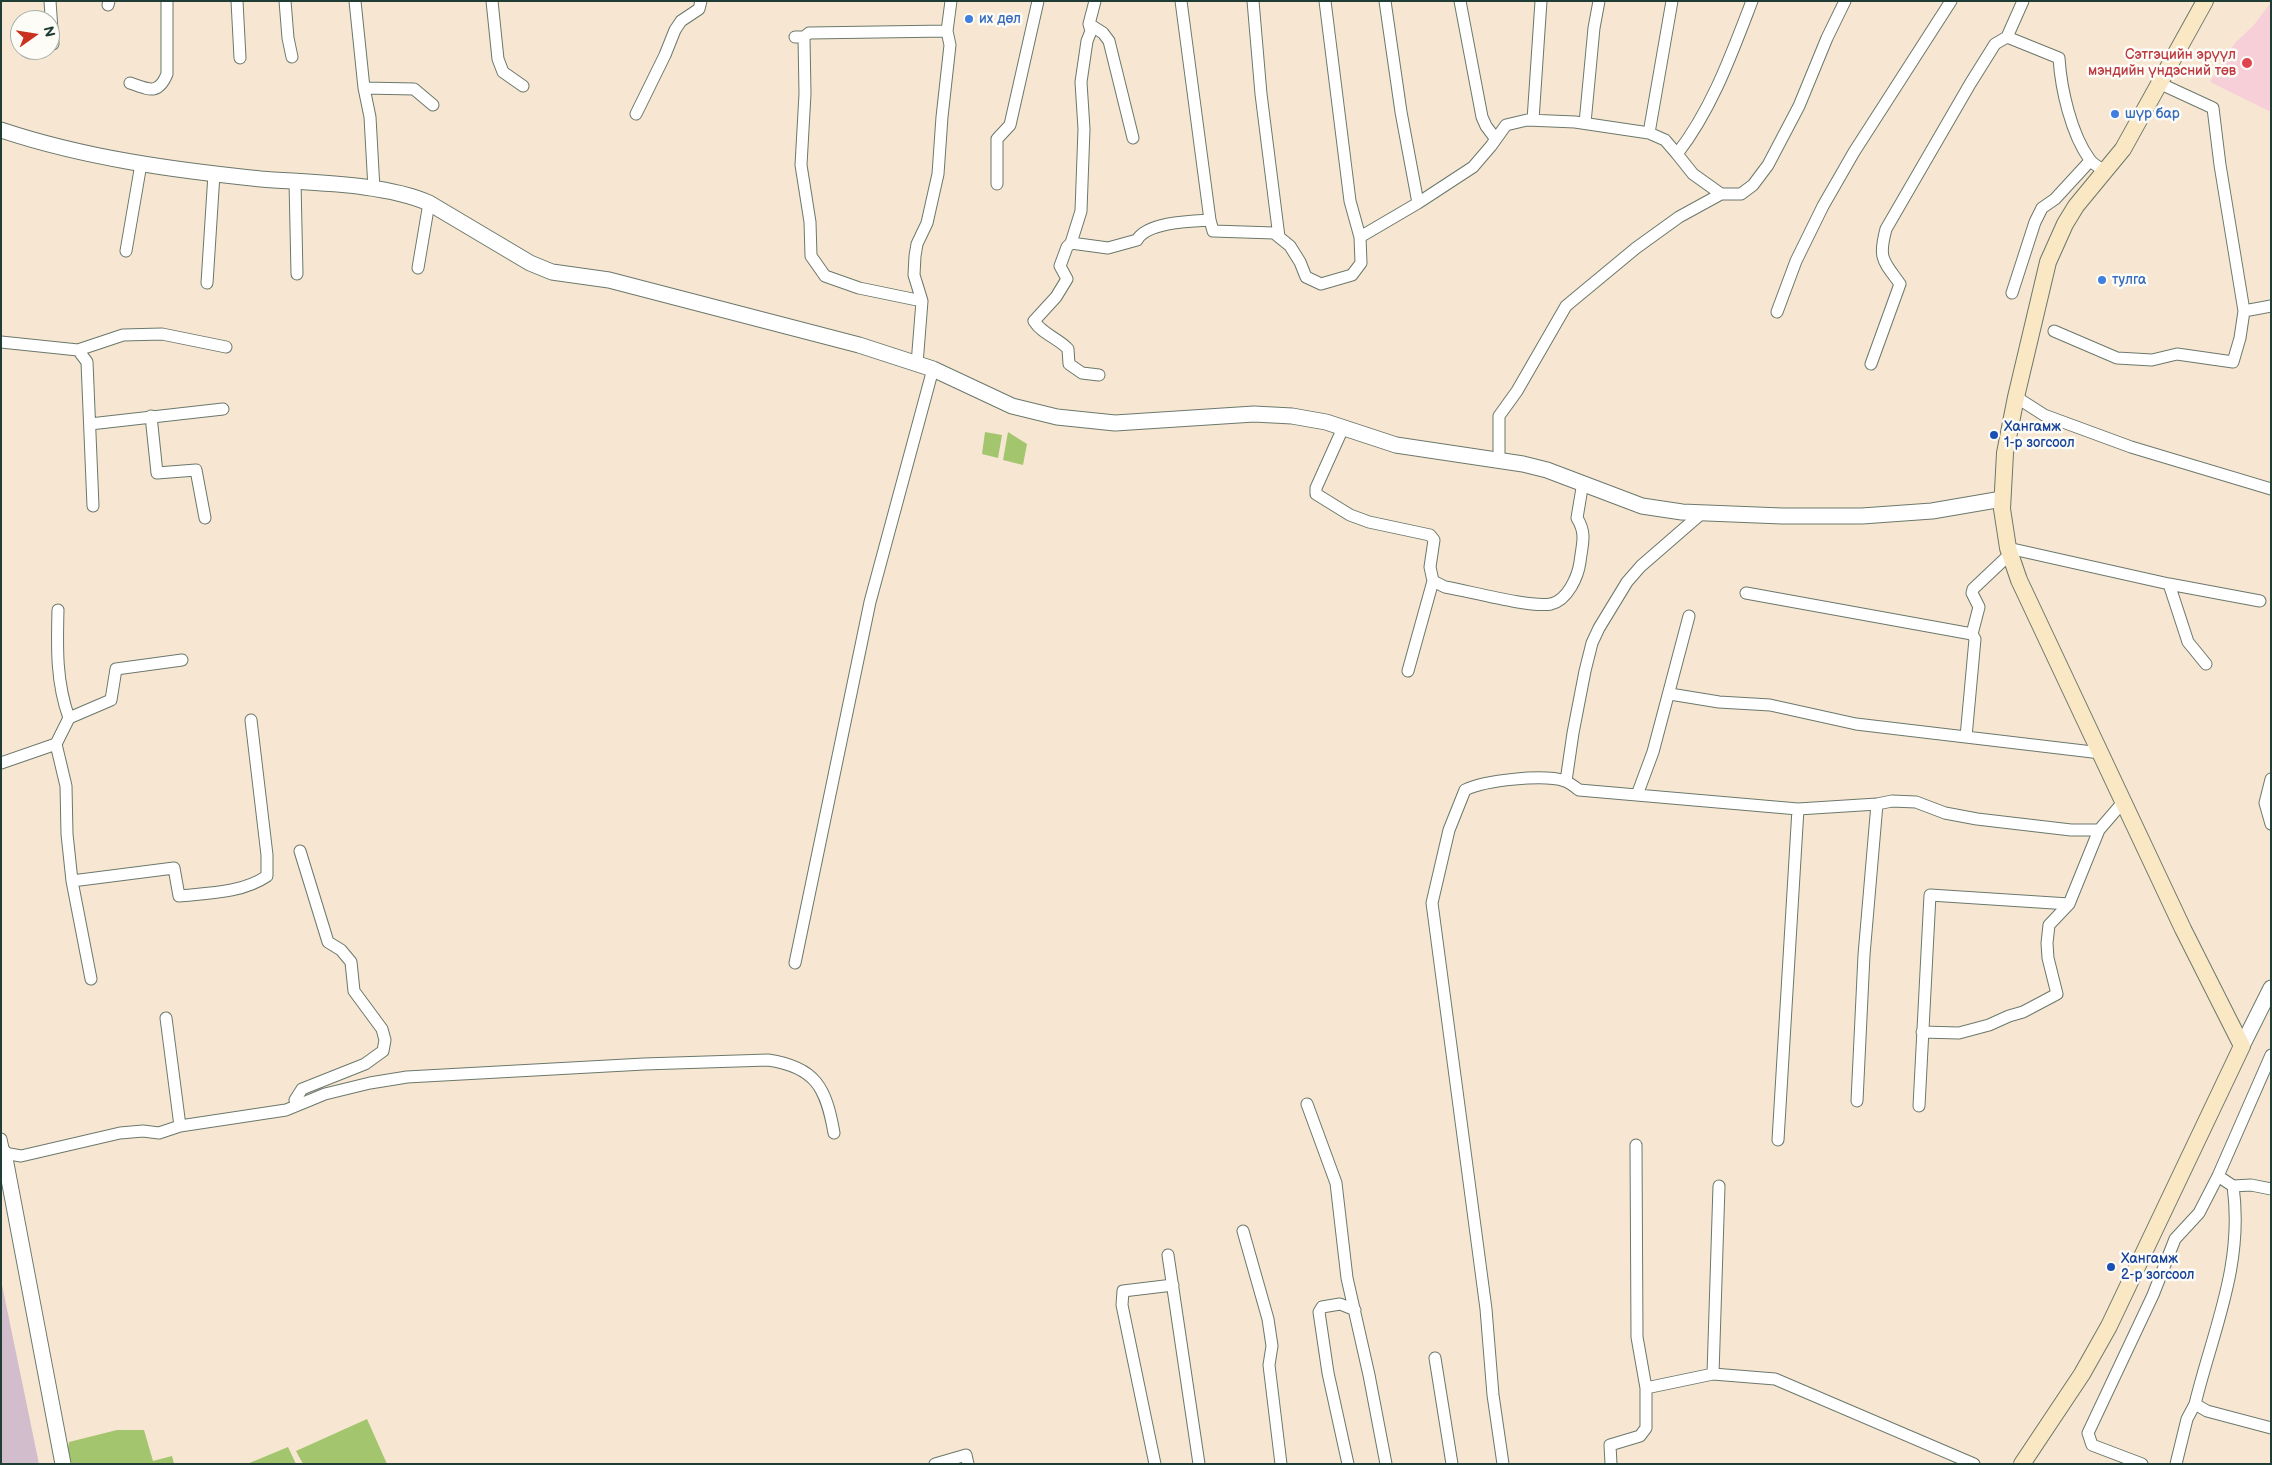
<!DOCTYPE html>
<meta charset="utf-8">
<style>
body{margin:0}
#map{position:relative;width:2272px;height:1465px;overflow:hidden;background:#f7e7d2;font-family:"Balsamiq Sans",sans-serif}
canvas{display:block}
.frame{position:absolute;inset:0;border:2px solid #1f3d34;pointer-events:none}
.north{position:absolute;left:10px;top:10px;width:50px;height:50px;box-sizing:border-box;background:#fdfcf7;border:1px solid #a4b0a9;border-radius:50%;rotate:77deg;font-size:14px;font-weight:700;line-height:20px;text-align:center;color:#1f3d34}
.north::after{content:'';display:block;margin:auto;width:18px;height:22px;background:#c8321e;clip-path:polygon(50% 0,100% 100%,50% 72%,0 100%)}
</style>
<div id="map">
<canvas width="2272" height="1465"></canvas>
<div class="frame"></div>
<div class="north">N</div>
</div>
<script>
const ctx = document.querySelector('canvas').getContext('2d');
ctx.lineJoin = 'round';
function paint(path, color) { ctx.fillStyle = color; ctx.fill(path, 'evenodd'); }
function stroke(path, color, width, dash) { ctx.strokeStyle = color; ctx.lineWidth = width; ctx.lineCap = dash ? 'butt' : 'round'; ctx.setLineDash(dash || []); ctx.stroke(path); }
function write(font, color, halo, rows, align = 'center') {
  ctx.font = font + ' "Balsamiq Sans",sans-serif'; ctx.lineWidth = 5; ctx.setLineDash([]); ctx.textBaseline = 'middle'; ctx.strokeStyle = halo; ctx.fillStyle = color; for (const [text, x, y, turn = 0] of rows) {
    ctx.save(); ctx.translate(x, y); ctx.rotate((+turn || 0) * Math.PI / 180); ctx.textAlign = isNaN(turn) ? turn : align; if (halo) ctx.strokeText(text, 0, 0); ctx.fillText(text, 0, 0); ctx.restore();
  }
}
const built = new Path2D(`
 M 2271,2 L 2271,112 L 2210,82 L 2235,43 L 2254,25 Z`);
const industrial = new Path2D(`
 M 1,1280 L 39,1464 L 1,1464 Z`);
const green = new Path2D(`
 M 985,432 L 1002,435 L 998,458 L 982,454 Z
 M 1008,432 L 1027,444 L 1023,465 L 1003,460 Z
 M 367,1419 L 387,1464 L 303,1464 L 296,1451 Z
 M 117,1430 L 144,1430 L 153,1461 L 172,1456 L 174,1464 L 72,1464 L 67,1453 L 69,1442 Z
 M 288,1447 L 296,1464 L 247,1464 Z`);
const minor = new Path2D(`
 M 50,1 L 53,44
 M 237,1 L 240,58
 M 285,1 L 288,38 L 292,57
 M 355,1 L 364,88 L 370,117 L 374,189
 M 492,1 L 498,59 L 503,72 L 523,86
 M 1095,1 L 1089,24 L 1091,31 L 1087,41 L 1081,82 L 1084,129 L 1081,211 L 1071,243 L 1108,248 L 1137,240 C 1147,222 1191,221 1210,220 L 1213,231 L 1274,233 L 1290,246 L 1300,262 L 1306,277 L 1321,284 L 1352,275 L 1361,263 L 1360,237 L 1418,203 L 1473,167 L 1491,146 L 1506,125 L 1527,120 L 1575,122 L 1649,133 L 1665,140 L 1677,154
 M 1181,1 L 1210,220
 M 1253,1 L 1261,94 L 1279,237
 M 1325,1 L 1350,201 L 1360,237
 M 1385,1 L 1401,112 L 1418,203
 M 1460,1 L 1482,117 L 1486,126 L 1495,138
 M 108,5 L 109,1
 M 1089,24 L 1103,33 L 1109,41 L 1133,138
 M 795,37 L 804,37 L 809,33 L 947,31
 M 804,37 L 805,94 L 801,165 L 810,222 L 811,256 L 825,276 L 859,288 L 922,301
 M 2007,37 L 2059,58 C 2061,89 2071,134 2090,160 C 2093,164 2100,168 2105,171
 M 130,83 C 148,89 158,96 167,74 L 167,1
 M 364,88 L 414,89 L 433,105
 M 636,114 L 665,55 L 675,30 L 681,21 L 699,9 L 701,1
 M 1533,120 L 1541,1
 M 1585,123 L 1594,28 L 1599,1
 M 1649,133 L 1672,1
 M 295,182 L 297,274
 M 997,184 L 997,139 L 1010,125 L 1038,1
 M 1721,194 L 1693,174 L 1677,154 C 1712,109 1732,53 1752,1
 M 1071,243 L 1067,247 L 1060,266 L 1067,279 L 1056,297 L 1034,321 C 1042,334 1058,338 1068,349 L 1069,364 L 1082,373 L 1099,375
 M 126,251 L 141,164
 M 418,268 L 429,203
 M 207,283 L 214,174
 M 2012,293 L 2035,222 L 2042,208 L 2055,199 L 2090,161
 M 2244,311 L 2271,306
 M 1777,312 L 1796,261 L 1823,206 L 1854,152 L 1951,1
 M 2054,331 L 2117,358 L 2152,360 L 2177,354 L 2233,362 L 2240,338 L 2244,311 L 2220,165 L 2213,108 L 2161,84
 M 1,342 L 78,350 L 87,362 L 93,506
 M 78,350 L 123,335 L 162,334 L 226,347
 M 917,364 L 922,301 L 914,275 L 915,256 L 917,244 L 927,223 L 938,174 L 942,117 L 950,45 L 947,31 L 951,1
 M 1871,364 L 1900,284 C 1883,260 1878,259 1886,229 L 1970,84 L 1995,44 L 2007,37 L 2023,1
 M 2016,397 L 2044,415 L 2131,447 L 2271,489
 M 151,416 L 157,473 L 196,470 L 205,518
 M 90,424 L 223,409
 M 1343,428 L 1316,488 L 1316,494 L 1350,515 L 1369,522 L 1430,535 L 1434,540 L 1430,567 L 1433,581 L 1445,587 C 1469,591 1530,608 1551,604 C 1568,600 1578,576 1580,562 C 1582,544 1587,534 1577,518 L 1583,482
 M 1499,461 L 1499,416 L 1517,391 L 1566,306 L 1636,248 L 1679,217 L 1721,194 L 1741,194 L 1753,185 L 1768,165 L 1799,106 L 1827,38 L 1845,1
 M 2008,548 L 2169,584 L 2260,601
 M 2169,584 L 2188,642 L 2206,664
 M 1746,593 L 1972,634 L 1975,639 L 1966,737
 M 58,610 C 57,647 56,682 69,718
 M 1972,634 L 1979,607 L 1972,593 L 1973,589 L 2010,554
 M 1408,671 L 1433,581
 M 1670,694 L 1719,702 L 1770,705 L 1856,724 L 2101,753
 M 56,744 L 66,786 L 67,834 L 72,881 L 91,979
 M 1,763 L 56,744 L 69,718 L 111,700 L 116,669 L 182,660
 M 2271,779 L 2265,803 L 2271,824
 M 1566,781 L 1573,733 L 1585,671 L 1592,643 L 1599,628 L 1627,582 L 1641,566 L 1702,513
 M 1637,795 L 1653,752 L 1689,616
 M 72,881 L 174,868 L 179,896 C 208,893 242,893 267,876 L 267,855 L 251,720
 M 795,963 L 870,602 L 933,369
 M 166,1018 L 180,1126
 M 1922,1032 L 1959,1033 L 1989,1025 L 2009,1016 L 2023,1012 L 2057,994 L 2048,958 L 2047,943 L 2049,925 L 2069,904 L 2099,830 L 2124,801
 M 1857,1101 L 1864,955 L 1877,804
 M 1307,1104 L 1336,1183 L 1347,1278 L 1369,1375 L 1386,1464
 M 296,1105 L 295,1100 L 302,1089 L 365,1064 L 383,1051 L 385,1040 L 382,1029 L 354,991 L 351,962 L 341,950 L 328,942 L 300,851
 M 1919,1106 L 1930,895 L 2069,904
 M 1,1139 L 4,1153 L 21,1156 L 120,1133 L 143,1131 L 159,1133 L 180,1126 L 286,1110 L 325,1094 L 370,1083 L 407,1077 L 644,1064 L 768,1060 C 816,1067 826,1088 834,1133
 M 1778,1140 L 1798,809
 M 2218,1176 L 2233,1186 C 2244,1265 2213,1330 2195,1404 L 2207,1411 L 2271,1428
 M 2233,1186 L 2251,1185 L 2271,1189
 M 1243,1231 L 1268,1319 L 1272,1346 L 1269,1365 L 1281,1464
 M 1168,1255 L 1199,1464
 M 1435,1358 L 1452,1464
 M 1713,1374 L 1719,1186
 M 1646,1388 L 1713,1374 L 1775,1379 L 1974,1464
 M 935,1464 L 966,1455 L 968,1464
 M 1155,1464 L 1122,1305 L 1123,1291 L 1173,1285
 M 1348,1464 L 1328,1373 L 1319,1312 L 1322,1307 L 1340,1304 L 1355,1310
 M 1503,1464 L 1493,1395 L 1486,1309 L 1432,903 L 1449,830 L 1465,790 C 1485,780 1544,774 1565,781 C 1570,783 1575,787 1579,790 L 1798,809 L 1877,804 L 1892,801 L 1916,802 L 1945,813 L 1977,819 L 2071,830 L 2099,830
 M 1611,1464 L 1610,1445 L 1640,1436 L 1646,1428 L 1646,1388 L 1637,1337 L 1636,1145
 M 2142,1464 L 2092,1445 L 2088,1433 L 2153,1295 L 2175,1239 L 2199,1213 L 2218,1176 L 2271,1055
 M 2176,1464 L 2187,1419 L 2195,1404`);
const tertiary = new Path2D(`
 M 1,130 C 85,158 173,170 261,179 C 312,183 383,183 429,203 L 530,263 L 552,272 L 609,280 L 859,345 L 933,369 L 1012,406 L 1057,417 L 1115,423 L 1254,414 L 1292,416 L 1326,422 L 1396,445 L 1523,464 L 1547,470 L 1642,506 L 1682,512 L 1782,516 L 1862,516 L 1932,511 L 2002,499
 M 2242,1046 L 2271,988
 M 1,1153 L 4,1153 L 63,1464`);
const secondary = new Path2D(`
 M 2022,1464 L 2082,1374 L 2109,1326 L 2242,1046 L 2183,929 L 2019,580 L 2008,548 L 2002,509 L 2005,453 L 2016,397 L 2048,262 L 2065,224 L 2076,206 L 2123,149 L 2205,1`);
const markers = [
 [969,19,5,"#3f7fe0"],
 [2247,63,6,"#e0444e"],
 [2115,114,5,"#3f7fe0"],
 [2102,280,5,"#3f7fe0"],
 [1994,435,5,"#1a4fb4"],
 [2111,1267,5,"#1a4fb4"]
];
const shopNames = [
 ["их дөл",979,19],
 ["шүр бар",2125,114],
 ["тулга",2112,280]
];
const healthNames = [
 ["Сэтгэцийн эрүүл",2236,55],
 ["мэндийн үндэсний төв",2236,71]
];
const transitNames = [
 ["Хангамж",2004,427],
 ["1-р зогсоол",2004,443],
 ["Хангамж",2121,1259],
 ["2-р зогсоол",2121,1275]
];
paint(built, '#f6cfd9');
paint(industrial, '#d1bdcb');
paint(green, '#a2c56e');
stroke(minor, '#6b786b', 13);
stroke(tertiary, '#6b786b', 17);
stroke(secondary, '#6b786b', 18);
stroke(minor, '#fff', 11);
stroke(tertiary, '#fff', 15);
stroke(secondary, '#fae7c3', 16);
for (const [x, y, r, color] of markers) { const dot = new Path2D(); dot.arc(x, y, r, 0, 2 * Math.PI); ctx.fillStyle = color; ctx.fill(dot); stroke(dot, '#fdfcf7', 2); }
write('14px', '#366cbe', '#fdfcf7', shopNames, 'left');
write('14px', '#be3a42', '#fdfcf7', healthNames, 'right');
write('14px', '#164399', '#fdfcf7', transitNames, 'left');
</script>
